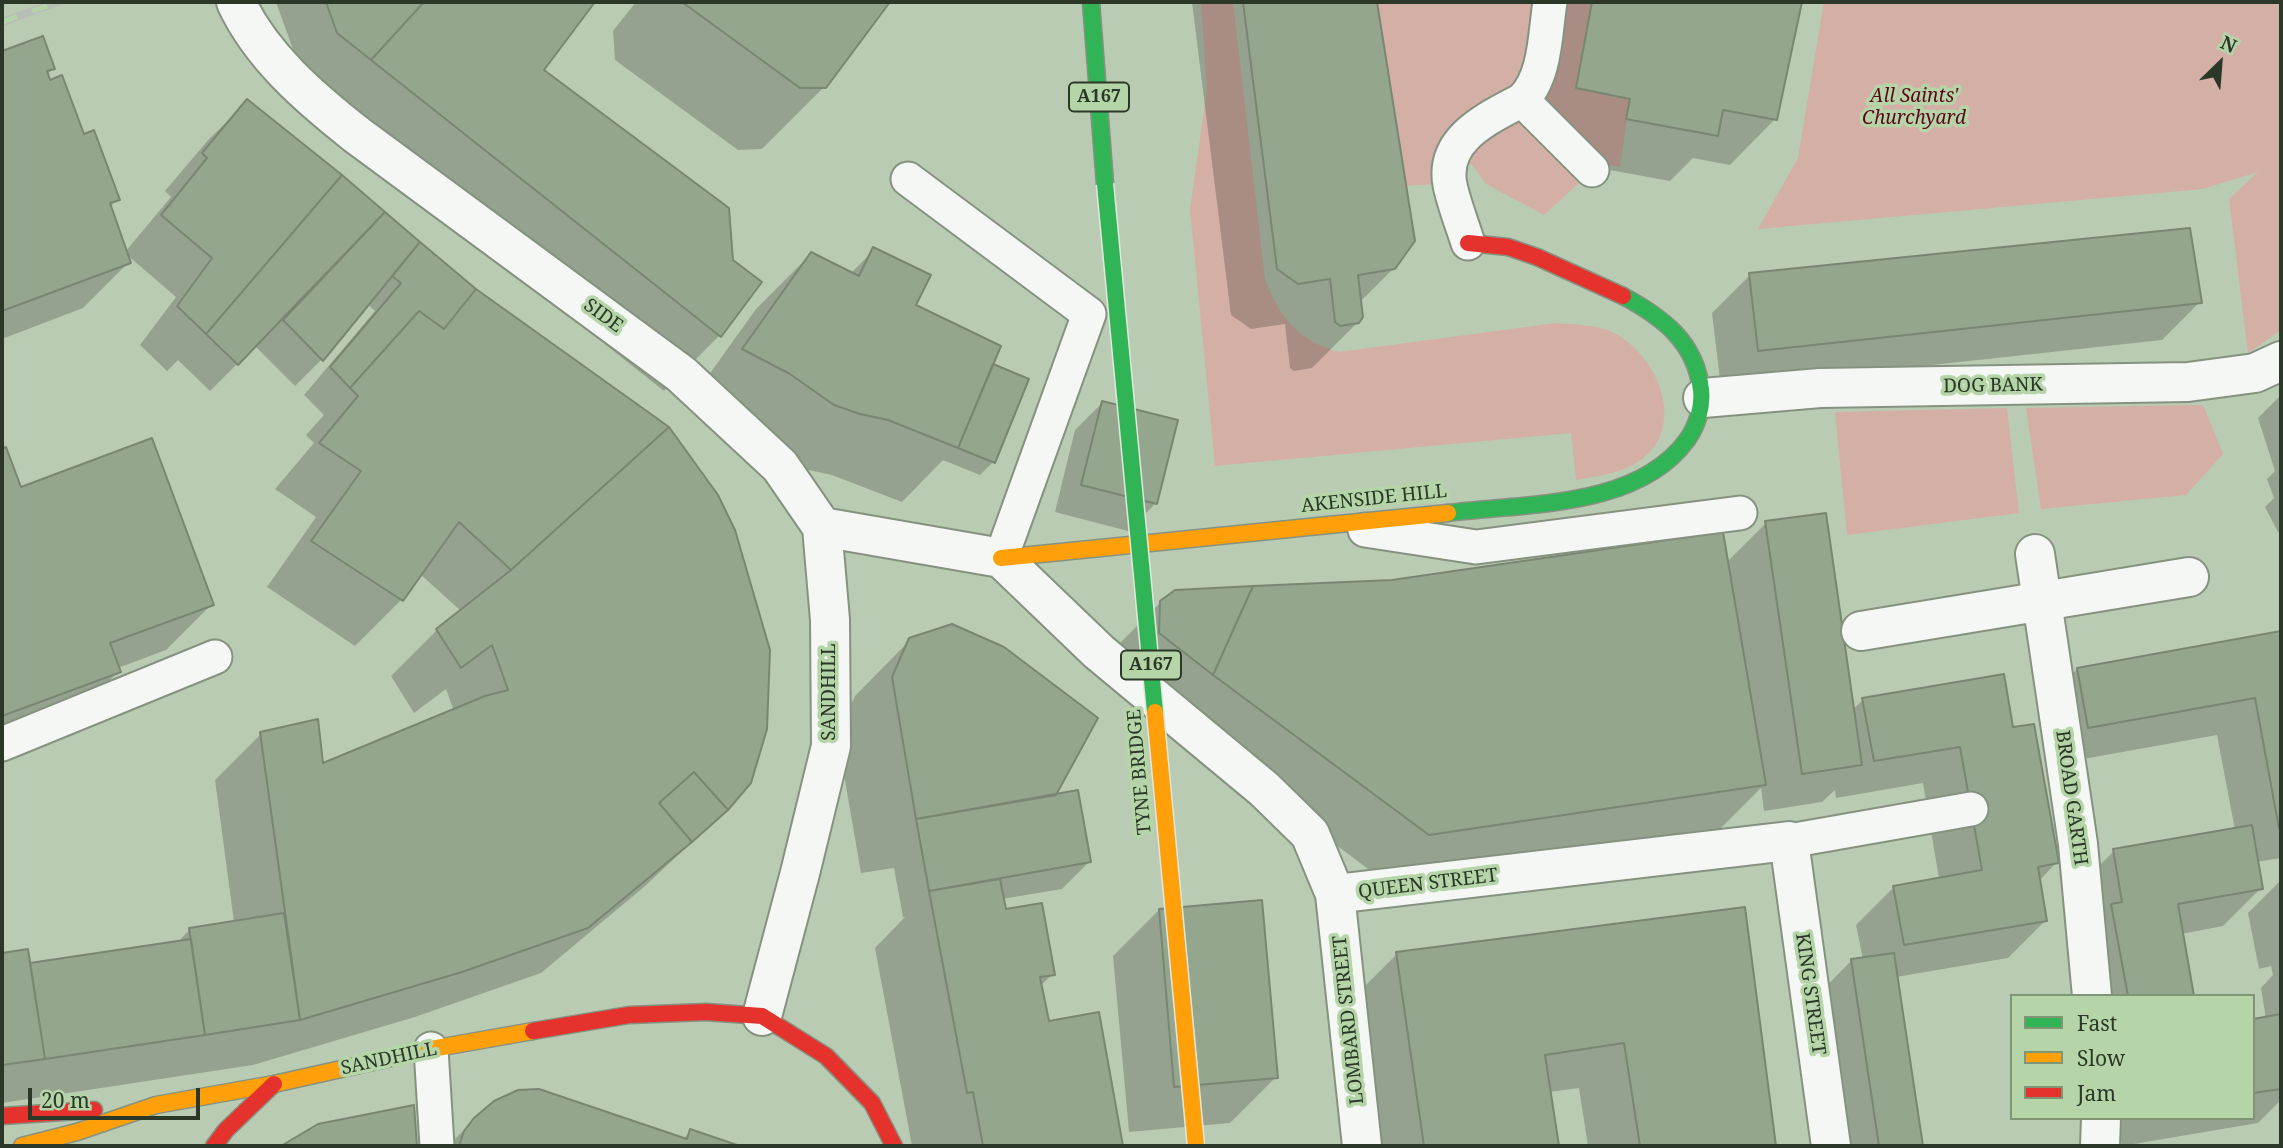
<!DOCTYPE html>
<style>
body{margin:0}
#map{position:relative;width:2283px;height:1148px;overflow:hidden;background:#bacbb3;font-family:"Noto Serif",serif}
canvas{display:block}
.frame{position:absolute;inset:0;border:4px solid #2b3827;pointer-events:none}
.legend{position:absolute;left:2010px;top:994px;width:245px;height:126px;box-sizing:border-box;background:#b5d5a9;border:2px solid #7e9675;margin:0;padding:9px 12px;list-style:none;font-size:21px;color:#2b3827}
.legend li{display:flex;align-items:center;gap:14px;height:35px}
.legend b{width:35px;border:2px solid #7e9675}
.north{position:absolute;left:2185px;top:28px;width:70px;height:70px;-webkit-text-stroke:5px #b5d5a9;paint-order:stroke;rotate:25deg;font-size:19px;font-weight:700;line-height:28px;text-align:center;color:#2b3827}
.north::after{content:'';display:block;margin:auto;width:24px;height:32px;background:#2b3827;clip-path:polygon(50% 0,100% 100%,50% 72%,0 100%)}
.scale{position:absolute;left:28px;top:1088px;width:172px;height:32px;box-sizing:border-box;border:4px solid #2b3827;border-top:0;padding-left:9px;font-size:21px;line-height:24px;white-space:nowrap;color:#2b3827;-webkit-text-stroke:5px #b5d5a9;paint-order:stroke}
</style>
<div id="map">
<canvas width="2283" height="1148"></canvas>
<div class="frame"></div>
<ul class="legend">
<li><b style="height:9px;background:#30b455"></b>Fast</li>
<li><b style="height:9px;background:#ff9f0a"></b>Slow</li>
<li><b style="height:9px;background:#e5322d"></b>Jam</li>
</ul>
<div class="north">N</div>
<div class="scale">20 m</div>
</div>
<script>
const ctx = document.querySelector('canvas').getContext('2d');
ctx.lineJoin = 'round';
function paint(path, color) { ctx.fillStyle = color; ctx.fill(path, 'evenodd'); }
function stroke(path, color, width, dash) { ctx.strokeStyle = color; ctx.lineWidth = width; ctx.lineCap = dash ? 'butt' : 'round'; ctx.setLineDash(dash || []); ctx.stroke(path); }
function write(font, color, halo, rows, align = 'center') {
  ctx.font = font + ' "Noto Serif",serif'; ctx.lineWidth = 7; ctx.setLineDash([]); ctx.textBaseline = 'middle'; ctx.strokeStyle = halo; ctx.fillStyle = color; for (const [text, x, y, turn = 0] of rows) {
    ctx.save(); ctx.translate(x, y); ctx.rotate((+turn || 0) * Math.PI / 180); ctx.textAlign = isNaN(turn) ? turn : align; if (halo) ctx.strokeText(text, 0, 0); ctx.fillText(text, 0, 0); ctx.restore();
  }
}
const green = new Path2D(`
 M 1201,2 L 1233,2 L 1265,279 C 1279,318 1299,341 1339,352 L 1556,323 C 1573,325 1593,324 1610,331 C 1657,352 1690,428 1638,462 C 1619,474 1597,476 1576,480 L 1571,433 L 1215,466 L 1190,209 L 1207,90 Z
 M 1377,2 L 1592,2 L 1577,87 L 1630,99 L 1620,167 L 1601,163 L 1544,215 L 1486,184 L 1472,165 L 1451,160 L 1436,184 L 1405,186 Z
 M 1824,2 L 2281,2 L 2281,330 L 2248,353 L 2229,199 L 2258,172 L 2203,189 L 1758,229 L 1798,158 Z
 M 2203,405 L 2223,454 L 2186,495 L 2041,509 L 2026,408 Z
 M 2007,408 L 2019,513 L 1847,535 L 1835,412 Z`);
const shadow = new Path2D(`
 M 276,2 L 420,2 L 421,5 L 425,2 L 593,2 L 542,70 L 731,261 L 759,283 L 719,336 L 664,391 L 317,116 Z
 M 636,2 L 888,2 L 825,86 L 762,149 L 738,150 L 615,60 L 613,31 Z
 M 1192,2 L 1376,2 L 1413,241 L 1394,268 L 1359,303 L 1358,322 L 1312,368 L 1294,371 L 1290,368 L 1285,324 L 1251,329 L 1231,315 Z
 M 1555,2 L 1800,2 L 1775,119 L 1730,165 L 1693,158 L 1670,181 L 1582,165 L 1586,145 L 1532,133 Z
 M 42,38 L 53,68 L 47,75 L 118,199 L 109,208 L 125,252 L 171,197 L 165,191 L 209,139 L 247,102 L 341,176 L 474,289 L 727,809 L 644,887 L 541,973 L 415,1017 L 253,1065 L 2,1103 L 2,955 L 26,951 L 29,965 L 177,943 L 190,929 L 234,922 L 215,780 L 261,734 L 321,765 L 454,711 L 446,689 L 414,713 L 391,676 L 437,630 L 461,611 L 420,574 L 401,600 L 355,646 L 267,587 L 316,517 L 275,489 L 314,443 L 306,435 L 324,415 L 304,395 L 375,311 L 367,304 L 322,359 L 295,386 L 255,346 L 210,391 L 178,360 L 167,371 L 140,345 L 176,297 L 126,254 L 129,262 L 83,308 L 2,339 L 2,53 Z
 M 874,250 L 914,306 L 993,462 L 980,475 L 943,460 L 902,502 L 832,475 L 804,469 L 688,404 L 756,309 L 811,254 L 850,274 Z
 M 1750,275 L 2200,302 L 2162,340 L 1721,388 L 1712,313 Z
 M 2281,395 L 2281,530 L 2278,532 L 2265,507 L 2274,498 L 2267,479 L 2275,471 L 2258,418 Z
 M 1102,403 L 1175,421 L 1155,504 L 1128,531 L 1055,512 L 1075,430 Z
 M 5,449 L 20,489 L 212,604 L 166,650 L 118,668 L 119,671 L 73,717 L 2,743 L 2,451 Z
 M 1766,523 L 1852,710 L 1863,700 L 2012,729 L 2057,862 L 2039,881 L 2046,920 L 2008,958 L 1896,977 L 1921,1146 L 1826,1146 L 1806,1007 L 1851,961 L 1863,959 L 1856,925 L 1894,887 L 1939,879 L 1923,783 L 1836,798 L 1835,790 L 1822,802 L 1764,811 L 1761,788 L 1719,830 L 1383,880 L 1114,679 L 1115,648 L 1161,602 L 1393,581 L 1727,562 Z
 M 2281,632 L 2281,858 L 2256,862 L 2261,888 L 2223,926 L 2181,934 L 2192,996 L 2083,996 L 2076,889 L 2114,851 L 2235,830 L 2217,735 L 2050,765 L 2040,707 L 2077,669 Z
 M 910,640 L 1053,796 L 1089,862 L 1062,889 L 1002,899 L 1005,911 L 1053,974 L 1040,986 L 1047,1023 L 1098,1014 L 1122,1146 L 912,1146 L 875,948 L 905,917 L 903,917 L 894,868 L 861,873 L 837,734 L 855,696 Z
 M 2281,880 L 2281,1100 L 2258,1123 L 2122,1146 L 2117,1118 L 2253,1118 L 2253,1021 L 2266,1019 L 2261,988 L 2273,975 L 2271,966 L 2259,969 L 2248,913 Z
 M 1743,909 L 1774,1146 L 1588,1146 L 1579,1088 L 1549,1092 L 1557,1146 L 1372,1146 L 1351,1000 L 1397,954 Z
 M 1159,910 L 1276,1077 L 1230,1123 L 1129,1132 L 1113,956 Z
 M 412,1107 L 416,1146 L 284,1146 L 287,1144 Z
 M 475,1119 L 683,1139 L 691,1131 L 736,1146 L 448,1146 Z`);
const building = new Path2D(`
 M 326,2 L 424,2 L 371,60 L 337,33 Z
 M 424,2 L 595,2 L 544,70 L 729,208 L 733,260 L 762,282 L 721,337 L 371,60 Z
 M 682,2 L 890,2 L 826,88 L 800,88 Z
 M 1243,2 L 1377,2 L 1415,241 L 1395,269 L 1358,275 L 1363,317 L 1359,323 L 1340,326 L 1335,322 L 1330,279 L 1298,284 L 1277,269 Z
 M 1592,2 L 1802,2 L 1777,120 L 1723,110 L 1718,136 L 1626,119 L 1630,99 L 1576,88 Z
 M 43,36 L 55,69 L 47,71 L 50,80 L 62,75 L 84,134 L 94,130 L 120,200 L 110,203 L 131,263 L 2,311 L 2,51 Z
 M 247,99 L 342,175 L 206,334 L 177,306 L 212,258 L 161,215 L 207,158 L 202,153 Z
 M 342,175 L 385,212 L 238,365 L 206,334 Z
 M 385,212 L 420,242 L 323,361 L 283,320 Z
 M 2190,228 L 2202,303 L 1758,351 L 1749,273 Z
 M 420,242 L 476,289 L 444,329 L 419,311 L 350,388 L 330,367 L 401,283 L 392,276 Z
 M 873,247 L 931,275 L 916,305 L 1001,346 L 958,448 L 888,420 L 860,414 L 834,405 L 790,374 L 742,349 L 811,252 L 859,276 Z
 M 476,289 L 669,427 L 511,570 L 459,522 L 403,601 L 311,541 L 361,471 L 319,443 L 358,396 L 350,388 L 419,311 L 444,329 Z
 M 993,364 L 1029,379 L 995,463 L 958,448 Z
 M 1102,401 L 1178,420 L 1157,504 L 1081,485 Z
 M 669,427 L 718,495 L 735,530 L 770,650 L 767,729 L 751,783 L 728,810 L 694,772 L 659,803 L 692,842 L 588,928 L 462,972 L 300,1020 L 260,732 L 318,719 L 323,763 L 485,696 L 508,690 L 492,645 L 461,668 L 436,629 L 511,570 Z
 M 152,438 L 214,605 L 110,643 L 121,672 L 2,716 L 2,449 L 6,447 L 21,487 Z
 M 1826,513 L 1862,765 L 1802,774 L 1765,521 Z
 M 1723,532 L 1766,785 L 1429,835 L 1213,675 L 1253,586 L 1392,580 Z
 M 1253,586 L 1213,675 L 1159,633 L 1160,601 L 1175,590 Z
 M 952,624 L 1004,647 L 1098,718 L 1056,795 L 916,819 L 892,677 L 909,638 Z
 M 2281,631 L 2281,828 L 2279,828 L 2255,698 L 2088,728 L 2077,668 Z
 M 2004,674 L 2013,727 L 2034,724 L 2059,863 L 2038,867 L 2047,921 L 1904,945 L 1893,886 L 1982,870 L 1960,747 L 1874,761 L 1862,698 Z
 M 694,772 L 728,810 L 692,842 L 659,803 Z
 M 1078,790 L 1091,862 L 929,891 L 916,819 Z
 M 2252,825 L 2263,889 L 2178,904 L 2194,996 L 2128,996 L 2111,904 L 2122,902 L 2113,849 Z
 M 1000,879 L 1006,909 L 1042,903 L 1055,975 L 1040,977 L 1049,1021 L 1099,1012 L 1123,1146 L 983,1146 L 973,1092 L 967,1093 L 929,891 Z
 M 1262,900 L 1278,1078 L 1174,1087 L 1159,909 Z
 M 1745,907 L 1776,1146 L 1640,1146 L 1624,1043 L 1545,1055 L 1559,1146 L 1424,1146 L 1396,952 Z
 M 284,913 L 300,1020 L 205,1035 L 189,928 Z
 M 191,939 L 205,1035 L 45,1059 L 30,963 Z
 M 28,949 L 45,1059 L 2,1065 L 2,953 Z
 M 1894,953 L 1923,1146 L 1879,1146 L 1851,959 Z
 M 2281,1014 L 2281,1089 L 2253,1093 L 2253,1019 Z
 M 539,1089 L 687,1139 L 690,1129 L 740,1146 L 459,1146 L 464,1131 L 474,1118 L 494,1101 L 518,1090 Z
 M 414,1105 L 417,1146 L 281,1146 L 318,1124 Z`);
const lane = new Path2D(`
 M 1522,100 L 1592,170
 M 908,179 L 1089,314 L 1001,558
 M 1468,243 C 1462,224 1454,204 1450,185 C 1441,138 1489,118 1522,100 C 1546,77 1545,33 1550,2
 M 1365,530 L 1476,547 L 1740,513
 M 2,744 L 215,657
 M 1789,841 L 1971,809
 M 431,1049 L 437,1146`);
const street = new Path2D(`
 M 236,2 C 261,56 310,98 357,135 L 681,374 L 780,466 L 822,527 L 1001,558 L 1099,652 L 1264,789 L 1310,834 L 1335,894 L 1362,1146
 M 1703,398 L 1820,388 L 2188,382 L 2255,373 L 2281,361
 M 2035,554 L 2078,844 L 2092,996
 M 1861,631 L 2189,577
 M 1335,894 L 1789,841 L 1831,1146
 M 762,1016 L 800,873 L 831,746 L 830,620 L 822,527
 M 2100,1146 L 2101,1118`);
const fast = new Path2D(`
 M 1091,2 L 1105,184
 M 1448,513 C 1524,503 1637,509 1687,440 C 1697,426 1703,407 1701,390 C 1696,342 1662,317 1623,296`);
const slow = new Path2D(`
 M 1001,558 L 1448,513
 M 22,1146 L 77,1132 L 156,1105 L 274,1084 L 431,1049 L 533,1031`);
const jam = new Path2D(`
 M 1468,243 L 1508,247 L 1537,257 L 1623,296
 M 533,1031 L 629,1015 L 706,1012 L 762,1016 L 826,1056 L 872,1103 L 894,1146
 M 2,1116 L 94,1110
 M 214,1146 L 226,1130 L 274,1084`);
const rail = new Path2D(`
 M 2,22 L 58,2`);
const fastBridge = new Path2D(`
 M 1105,184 L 1155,712`);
const slowBridge = new Path2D(`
 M 1155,712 L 1196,1146`);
const shields = [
 [1099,97,60],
 [1151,665,60]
];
const shieldNames = [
 ["A167",1099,97],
 ["A167",1151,665]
];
const parkNames = [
 ["All Saints'",1914,97],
 ["Churchyard",1914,119]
];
const streetNames = [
 ["SIDE",603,316,36],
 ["DOG BANK",1993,386,-1],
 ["AKENSIDE HILL",1374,499,-6],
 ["SANDHILL",830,692,-90],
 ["TYNE BRIDGE",1140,772,-95],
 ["BROAD GARTH",2071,798,82],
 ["QUEEN STREET",1428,884,-7],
 ["KING STREET",1810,994,82],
 ["LOMBARD STREET",1349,1020,-96],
 ["SANDHILL",389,1059,-12]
];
paint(green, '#d4afa6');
paint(shadow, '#0003');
paint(building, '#94a68d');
stroke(building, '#7a8674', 2);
stroke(lane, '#869280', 37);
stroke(street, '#869280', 42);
stroke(fast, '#869280', 19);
stroke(slow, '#869280', 19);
stroke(jam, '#869280', 19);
stroke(lane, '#f5f7f4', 33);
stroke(street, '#f5f7f4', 38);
stroke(fast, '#30b455', 16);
stroke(slow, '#ff9f0a', 16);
stroke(jam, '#e5322d', 16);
stroke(rail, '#b9bdb7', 8);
stroke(rail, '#b5d5a9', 5, [16]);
stroke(fastBridge, '#e0e8dd', 19, []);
stroke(slowBridge, '#e0e8dd', 19, []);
stroke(fastBridge, '#30b455', 16);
stroke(slowBridge, '#ff9f0a', 16);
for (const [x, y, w] of shields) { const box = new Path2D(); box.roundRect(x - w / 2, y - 14.5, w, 29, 5); ctx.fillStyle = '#b5d5a9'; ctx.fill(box); stroke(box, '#2b3827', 2); }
write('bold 18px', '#2b3827', null, shieldNames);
write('italic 19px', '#5e0619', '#b5d5a9', parkNames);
write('19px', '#2b3827', '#b5d5a9', streetNames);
</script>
